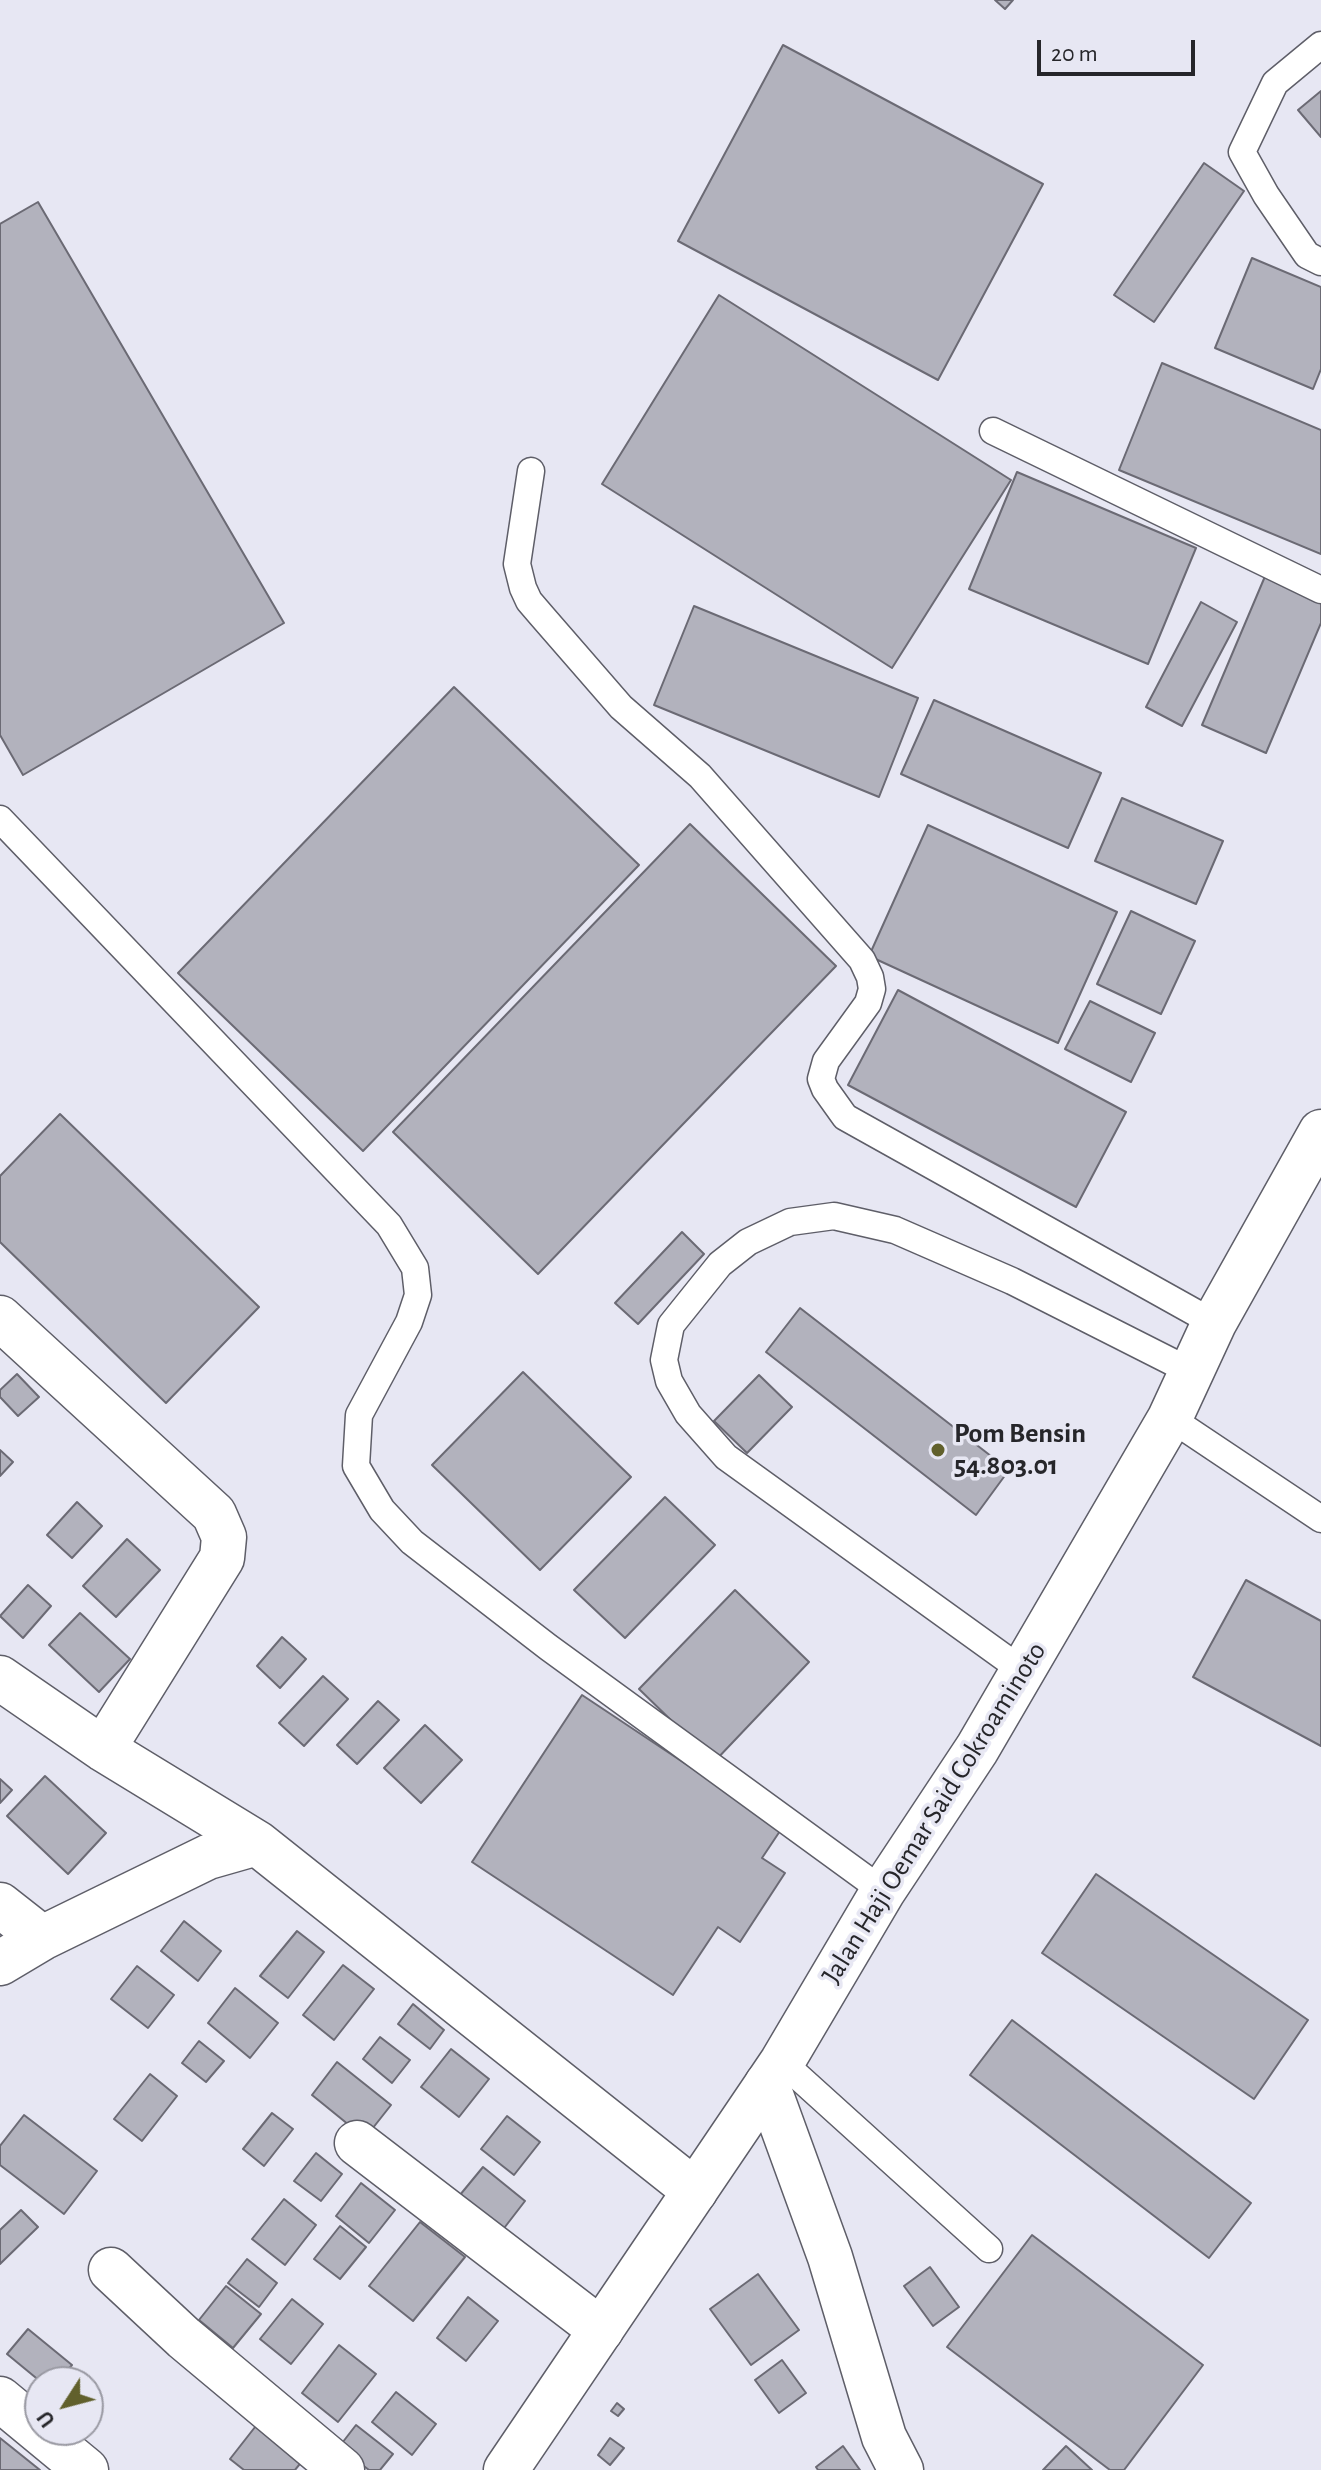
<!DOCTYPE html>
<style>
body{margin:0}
#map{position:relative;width:1321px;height:2470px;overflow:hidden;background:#e7e7f3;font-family:"Alegreya Sans",sans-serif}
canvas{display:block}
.north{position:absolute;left:24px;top:2366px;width:80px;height:80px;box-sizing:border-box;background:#e7e7f3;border:2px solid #9a9aa3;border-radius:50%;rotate:234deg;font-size:22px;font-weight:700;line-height:32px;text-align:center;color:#26262a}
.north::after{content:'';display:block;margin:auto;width:28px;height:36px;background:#61602c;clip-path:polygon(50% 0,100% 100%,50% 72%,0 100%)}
.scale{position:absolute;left:1037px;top:40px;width:158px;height:36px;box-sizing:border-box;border:4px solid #26262a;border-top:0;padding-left:10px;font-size:24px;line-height:28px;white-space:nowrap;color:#26262a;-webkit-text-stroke:6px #e7e7f3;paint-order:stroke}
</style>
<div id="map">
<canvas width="1321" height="2470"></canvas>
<div class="north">U</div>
<div class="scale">20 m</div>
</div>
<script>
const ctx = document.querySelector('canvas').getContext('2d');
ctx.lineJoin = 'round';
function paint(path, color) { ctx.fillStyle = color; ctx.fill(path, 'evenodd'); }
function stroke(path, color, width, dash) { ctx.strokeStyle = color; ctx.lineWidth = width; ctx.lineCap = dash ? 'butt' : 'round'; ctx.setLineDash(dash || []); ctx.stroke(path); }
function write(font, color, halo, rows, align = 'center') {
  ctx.font = font + ' "Alegreya Sans",sans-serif'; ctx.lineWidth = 7; ctx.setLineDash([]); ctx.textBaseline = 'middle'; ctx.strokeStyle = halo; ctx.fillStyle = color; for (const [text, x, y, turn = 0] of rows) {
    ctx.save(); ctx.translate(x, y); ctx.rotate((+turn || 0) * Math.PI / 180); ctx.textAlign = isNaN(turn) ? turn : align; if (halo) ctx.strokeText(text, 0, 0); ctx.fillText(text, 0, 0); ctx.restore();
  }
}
const building = new Path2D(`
 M 995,0 L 1013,0 L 1005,9 Z
 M 783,45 L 1043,184 L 938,380 L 678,241 Z
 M 1321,91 L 1321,137 L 1298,110 Z
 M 1204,163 L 1244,191 L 1154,322 L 1114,295 Z
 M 38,202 L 284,623 L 23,775 L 0,735 L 0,224 Z
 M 1252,258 L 1321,287 L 1321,369 L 1313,389 L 1215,348 Z
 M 719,295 L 1011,480 L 892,668 L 602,484 Z
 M 1162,363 L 1321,430 L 1321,554 L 1119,470 Z
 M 1017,472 L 1196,548 L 1148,664 L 969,589 Z
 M 1266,574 L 1321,598 L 1321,623 L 1266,753 L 1202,725 Z
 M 1201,602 L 1237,622 L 1182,726 L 1146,707 Z
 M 694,606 L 918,698 L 879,797 L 654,705 Z
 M 454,687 L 639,865 L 363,1151 L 178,973 Z
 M 934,700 L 1101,773 L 1068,848 L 901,774 Z
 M 1122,798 L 1223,841 L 1196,904 L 1095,861 Z
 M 690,824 L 836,966 L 538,1274 L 393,1132 Z
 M 928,825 L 1117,912 L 1058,1043 L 869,956 Z
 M 1131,911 L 1195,941 L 1161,1014 L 1097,984 Z
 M 898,990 L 1126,1112 L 1076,1207 L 848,1085 Z
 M 1090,1001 L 1155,1033 L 1131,1082 L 1065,1049 Z
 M 60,1114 L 259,1307 L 166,1403 L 0,1242 L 0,1176 Z
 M 682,1232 L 704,1254 L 638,1324 L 615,1303 Z
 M 800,1308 L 1009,1470 L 976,1515 L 766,1352 Z
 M 523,1372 L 631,1477 L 540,1570 L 432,1465 Z
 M 17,1374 L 39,1397 L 18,1416 L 0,1397 L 0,1390 Z
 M 759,1375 L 792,1407 L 747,1453 L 714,1421 Z
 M 0,1450 L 13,1462 L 0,1476 Z
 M 665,1497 L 715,1545 L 625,1638 L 574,1590 Z
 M 77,1502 L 102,1526 L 72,1558 L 47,1535 Z
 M 127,1539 L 160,1570 L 116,1617 L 83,1586 Z
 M 1246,1580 L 1321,1621 L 1321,1746 L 1193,1677 Z
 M 28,1585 L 51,1606 L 23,1638 L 0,1616 Z
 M 735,1590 L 809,1662 L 714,1762 L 639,1689 Z
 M 80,1613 L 130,1659 L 99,1692 L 49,1645 Z
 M 282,1637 L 306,1659 L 280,1688 L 257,1666 Z
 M 323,1676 L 348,1699 L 304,1746 L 279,1723 Z
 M 582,1695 L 782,1828 L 762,1858 L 785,1873 L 740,1942 L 718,1927 L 673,1995 L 472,1862 Z
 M 378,1701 L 399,1720 L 357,1764 L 337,1745 Z
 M 425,1725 L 462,1760 L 421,1803 L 384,1768 Z
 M 45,1776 L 106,1833 L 68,1874 L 7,1816 Z
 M 0,1779 L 12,1790 L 0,1803 Z
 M 1096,1874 L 1308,2020 L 1254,2099 L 1042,1953 Z
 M 184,1921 L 221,1951 L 198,1981 L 161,1951 Z
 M 297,1931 L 324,1952 L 288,1998 L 260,1976 Z
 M 343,1965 L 374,1989 L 334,2040 L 303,2015 Z
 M 137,1966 L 174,1995 L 148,2028 L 111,1999 Z
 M 235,1988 L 278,2023 L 250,2058 L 208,2023 Z
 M 413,2004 L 444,2030 L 430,2049 L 398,2024 Z
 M 1012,2020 L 1251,2203 L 1209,2258 L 970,2075 Z
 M 380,2037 L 410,2060 L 392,2083 L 363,2059 Z
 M 199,2041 L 224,2061 L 206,2082 L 182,2063 Z
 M 451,2049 L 489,2079 L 459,2117 L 421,2087 Z
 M 337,2062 L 391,2105 L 365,2138 L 312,2095 Z
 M 150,2074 L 177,2096 L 142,2141 L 114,2119 Z
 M 272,2113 L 293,2129 L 264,2166 L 243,2149 Z
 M 24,2115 L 97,2171 L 64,2214 L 0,2165 L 0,2146 Z
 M 507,2116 L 540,2142 L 514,2175 L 481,2149 Z
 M 316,2153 L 342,2174 L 321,2201 L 294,2181 Z
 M 483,2167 L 525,2201 L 498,2236 L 455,2201 Z
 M 361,2183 L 395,2210 L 369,2243 L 336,2216 Z
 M 284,2199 L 316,2225 L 285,2265 L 252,2239 Z
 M 21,2210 L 38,2227 L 0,2264 L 0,2230 Z
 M 420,2222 L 465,2257 L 413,2321 L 369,2286 Z
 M 340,2226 L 366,2247 L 340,2279 L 314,2259 Z
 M 1032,2235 L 1203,2365 L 1124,2470 L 1110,2470 L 947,2347 Z
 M 247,2259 L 277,2283 L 259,2307 L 228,2283 Z
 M 930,2267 L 959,2307 L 933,2326 L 904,2286 Z
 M 758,2274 L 799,2330 L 751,2365 L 710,2309 Z
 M 226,2286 L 261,2314 L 233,2348 L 199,2320 Z
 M 468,2297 L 498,2321 L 466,2361 L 437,2338 Z
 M 292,2299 L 323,2324 L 291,2364 L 260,2339 Z
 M 28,2329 L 72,2365 L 57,2382 L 41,2382 L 7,2354 Z
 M 339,2345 L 376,2374 L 338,2422 L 302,2393 Z
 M 782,2360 L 806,2393 L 779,2413 L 755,2380 Z
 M 396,2392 L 436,2424 L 412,2455 L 372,2422 Z
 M 617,2403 L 624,2409 L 618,2416 L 611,2411 Z
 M 266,2413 L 312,2449 L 295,2470 L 244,2470 L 230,2459 Z
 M 356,2425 L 393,2454 L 380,2470 L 369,2470 L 339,2447 Z
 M 0,2438 L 40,2470 L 0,2470 Z
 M 610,2438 L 624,2448 L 610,2465 L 598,2455 Z
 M 843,2446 L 860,2470 L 818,2470 L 816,2467 Z
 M 1066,2446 L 1092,2470 L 1043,2470 Z`);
const lane = new Path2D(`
 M 1321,45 L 1275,83 L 1242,152 L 1266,195 L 1307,255 L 1321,262
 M 993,431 L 1321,590
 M 531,471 L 517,564 L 523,588 L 529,601 L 541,615 L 621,707 L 700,776 L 862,960 L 870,977 L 872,989 L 868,1003 L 826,1061 L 821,1079 L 825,1089 L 845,1117 L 1214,1323
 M 0,819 L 389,1225 L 415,1268 L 418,1295 L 409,1322 L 359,1415 L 356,1466 L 382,1510 L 412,1542 L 548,1647 L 883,1891
 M 1170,1418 L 1321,1519
 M 1023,1671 L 726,1457 L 688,1414 L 669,1381 L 664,1360 L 671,1325 L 720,1264 L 748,1242 L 790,1222 L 834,1216 L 895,1230 L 1012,1281 L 1192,1372
 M 782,2062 L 989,2249`);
const street = new Path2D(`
 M 0,1318 L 214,1514 L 224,1537 L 222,1558 L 103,1749
 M 0,1678 L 103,1749 L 257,1843 L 695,2191
 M 0,1905 L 42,1938
 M 0,1963 L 42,1938 L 208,1857 L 257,1843
 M 767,2084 L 830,2257 L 884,2437 L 901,2470
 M 357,2143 L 601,2330
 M 111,2270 L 184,2338 L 342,2470
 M 0,2399 L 86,2470`);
const highway = new Path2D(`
 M 506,2470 L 782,2062 L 883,1891 L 977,1749 L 1170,1418 L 1214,1323 L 1321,1132`);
const markers = [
 [938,1450,8,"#61602c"]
];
const poiNames = [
 ["Pom Bensin",954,1434],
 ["54.803.01",954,1466]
];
const streetNames = [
 ["Jalan Haji Oemar Said Cokroaminoto",934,1813,-58]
];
paint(building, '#b2b2bd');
stroke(building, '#6b6a74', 2);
stroke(lane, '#5e5e68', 29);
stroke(street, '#5e5e68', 47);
stroke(highway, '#5e5e68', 47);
stroke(lane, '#fff', 26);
stroke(street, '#fff', 44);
stroke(highway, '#fff', 44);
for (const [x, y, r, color] of markers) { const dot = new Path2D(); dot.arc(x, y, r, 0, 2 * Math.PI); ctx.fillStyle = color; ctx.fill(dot); stroke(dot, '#e7e7f3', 3); }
write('bold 28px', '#26262a', '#e7e7f3', poiNames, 'left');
write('28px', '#26262a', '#e7e7f3', streetNames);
</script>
